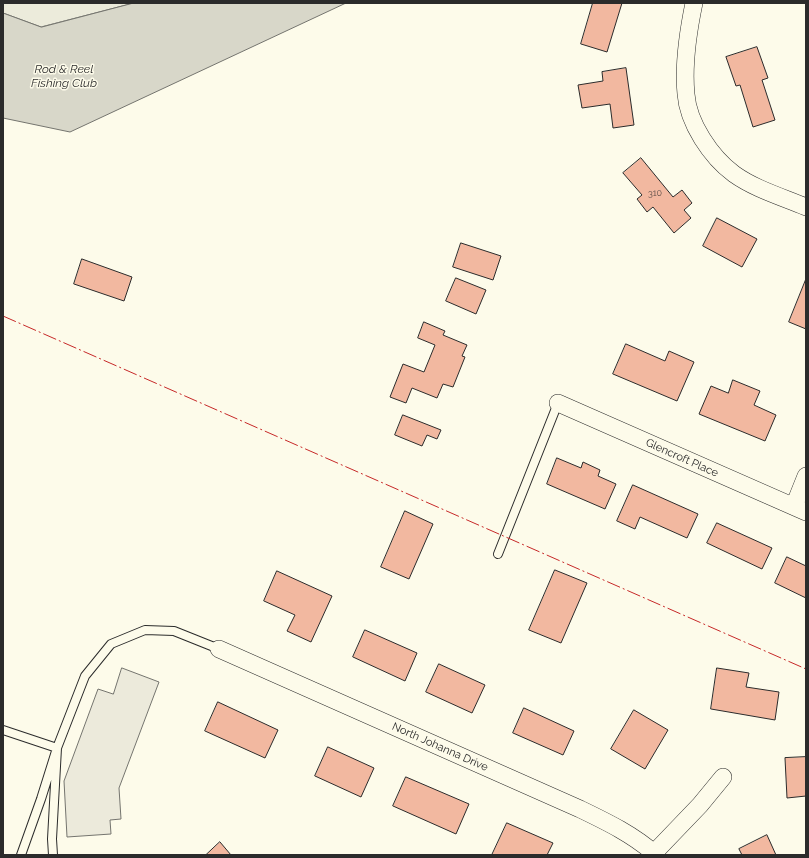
<!DOCTYPE html>
<style>
body{margin:0}
#map{position:relative;width:809px;height:858px;overflow:hidden;background:#fdfbea;font-family:Raleway,sans-serif}
canvas{display:block}
.frame{position:absolute;inset:0;border:4px solid #2b2b2b;pointer-events:none}
</style>
<div id="map">
<canvas width="809" height="858"></canvas>
<div class="frame"></div>
</div>
<script>
const ctx = document.querySelector('canvas').getContext('2d');
ctx.lineJoin = 'round';
function paint(path, color) { ctx.fillStyle = color; ctx.fill(path, 'evenodd'); }
function stroke(path, color, width, dash) { ctx.strokeStyle = color; ctx.lineWidth = width; ctx.lineCap = dash ? 'butt' : 'round'; ctx.setLineDash(dash || []); ctx.stroke(path); }
function write(font, color, halo, rows, align = 'center') {
  ctx.font = font + ' Raleway,sans-serif'; ctx.lineWidth = 3; ctx.setLineDash([]); ctx.textBaseline = 'middle'; ctx.strokeStyle = halo; ctx.fillStyle = color; for (const [text, x, y, turn = 0] of rows) {
    ctx.save(); ctx.translate(x, y); ctx.rotate((+turn || 0) * Math.PI / 180); ctx.textAlign = isNaN(turn) ? turn : align; if (halo) ctx.strokeText(text, 0, 0); ctx.fillText(text, 0, 0); ctx.restore();
  }
}
const green = new Path2D(`
 M 3,3 L 134,3 L 41,27 L 3,13 Z`);
const parking = new Path2D(`
 M 122,668 L 159,682 L 119,788 L 121,819 L 110,820 L 111,834 L 67,837 L 64,781 L 98,689 L 113,694 Z`);
const water = new Path2D(`
 M 134,3 L 346,3 L 70,132 L 3,118 L 3,13 L 41,27 Z`);
const building = new Path2D(`
 M 593,3 L 622,3 L 607,52 L 581,44 Z
 M 757,47 L 768,78 L 762,80 L 775,120 L 753,127 L 740,85 L 736,86 L 726,57 Z
 M 626,68 L 634,125 L 613,128 L 610,104 L 582,108 L 578,85 L 603,81 L 602,72 Z
 M 641,158 L 673,197 L 682,190 L 692,203 L 684,210 L 691,218 L 674,233 L 653,207 L 647,212 L 637,199 L 642,195 L 623,173 Z
 M 717,218 L 757,239 L 742,267 L 703,246 Z
 M 461,243 L 501,256 L 493,280 L 453,267 Z
 M 82,259 L 132,277 L 124,301 L 74,284 Z
 M 456,278 L 486,290 L 476,314 L 446,301 Z
 M 806,279 L 806,329 L 789,322 Z
 M 424,322 L 445,331 L 443,335 L 467,345 L 462,356 L 465,357 L 453,387 L 443,384 L 437,398 L 412,388 L 406,403 L 390,397 L 403,364 L 424,372 L 435,345 L 418,338 Z
 M 626,344 L 665,361 L 669,351 L 694,362 L 677,401 L 613,374 Z
 M 733,380 L 760,391 L 754,405 L 776,415 L 765,441 L 699,414 L 711,386 L 728,393 Z
 M 403,415 L 441,430 L 437,439 L 427,435 L 422,446 L 395,435 Z
 M 557,458 L 581,468 L 583,462 L 600,470 L 598,476 L 616,484 L 605,509 L 547,484 Z
 M 633,485 L 698,514 L 687,538 L 640,517 L 635,529 L 617,521 Z
 M 405,511 L 433,524 L 409,579 L 381,567 Z
 M 717,523 L 772,548 L 762,569 L 707,543 Z
 M 787,557 L 806,566 L 806,598 L 775,583 Z
 M 555,570 L 587,583 L 561,643 L 529,630 Z
 M 277,571 L 332,596 L 311,642 L 287,631 L 295,615 L 264,601 Z
 M 365,630 L 417,653 L 405,681 L 353,657 Z
 M 439,664 L 485,685 L 472,713 L 426,692 Z
 M 717,668 L 749,673 L 746,687 L 779,692 L 775,720 L 711,709 Z
 M 218,702 L 278,730 L 265,758 L 205,731 Z
 M 524,708 L 574,731 L 563,755 L 513,733 Z
 M 634,710 L 668,730 L 645,769 L 611,749 Z
 M 328,747 L 374,768 L 361,797 L 315,776 Z
 M 806,757 L 806,796 L 787,798 L 785,758 Z
 M 406,777 L 469,804 L 456,834 L 393,806 Z
 M 507,823 L 553,843 L 547,855 L 492,855 Z
 M 767,835 L 776,855 L 742,855 L 739,849 Z
 M 220,842 L 231,855 L 206,855 Z`);
const service = new Path2D(`
 M 498,554 L 558,403
 M 3,730 L 57,748 L 85,676 L 111,644 L 145,630 L 174,631 L 219,649
 M 21,855 L 41,799 L 57,748 L 52,839 L 53,855`);
const minor = new Path2D(`
 M 694,3 C 688,32 683,64 686,94 C 688,123 711,157 734,174 C 755,189 782,197 806,207
 M 558,403 L 806,512
 M 794,506 L 806,476
 M 219,649 L 580,809 C 607,822 634,835 656,855
 M 654,853 L 700,805 L 723,777`);
const power = new Path2D(`
 M 3,316 L 806,669`);
const numberNames = [
 ["310",655,193]
];
const streetNames = [
 ["Glencroft Place",682,458,24],
 ["North Johanna Drive",440,747,24]
];
const waterNames = [
 ["Rod & Reel",64,69],
 ["Fishing Club",64,83]
];
paint(green, '#ecebdb');
stroke(green, '#74746e', 1);
paint(parking, '#eceadb');
stroke(parking, '#74746e', 1);
paint(water, '#d8d7c9');
stroke(water, '#74746e', 1);
paint(building, '#f2b8a0');
stroke(building, '#2b2b2b', 1);
stroke(service, '#2b2b2b', 10);
stroke(minor, '#2b2b2b', 18);
stroke(service, '#fdfbea', 8);
stroke(minor, '#fdfbea', 17);
stroke(power, '#c62828', 1, [14, 3, 2, 3]);
write('9px', '#5d4e48', null, numberNames);
write('11px', '#2b2b2b', '#fdfbea', streetNames);
write('italic 12px', '#2b2b2b', '#fdfbea', waterNames);
</script>
